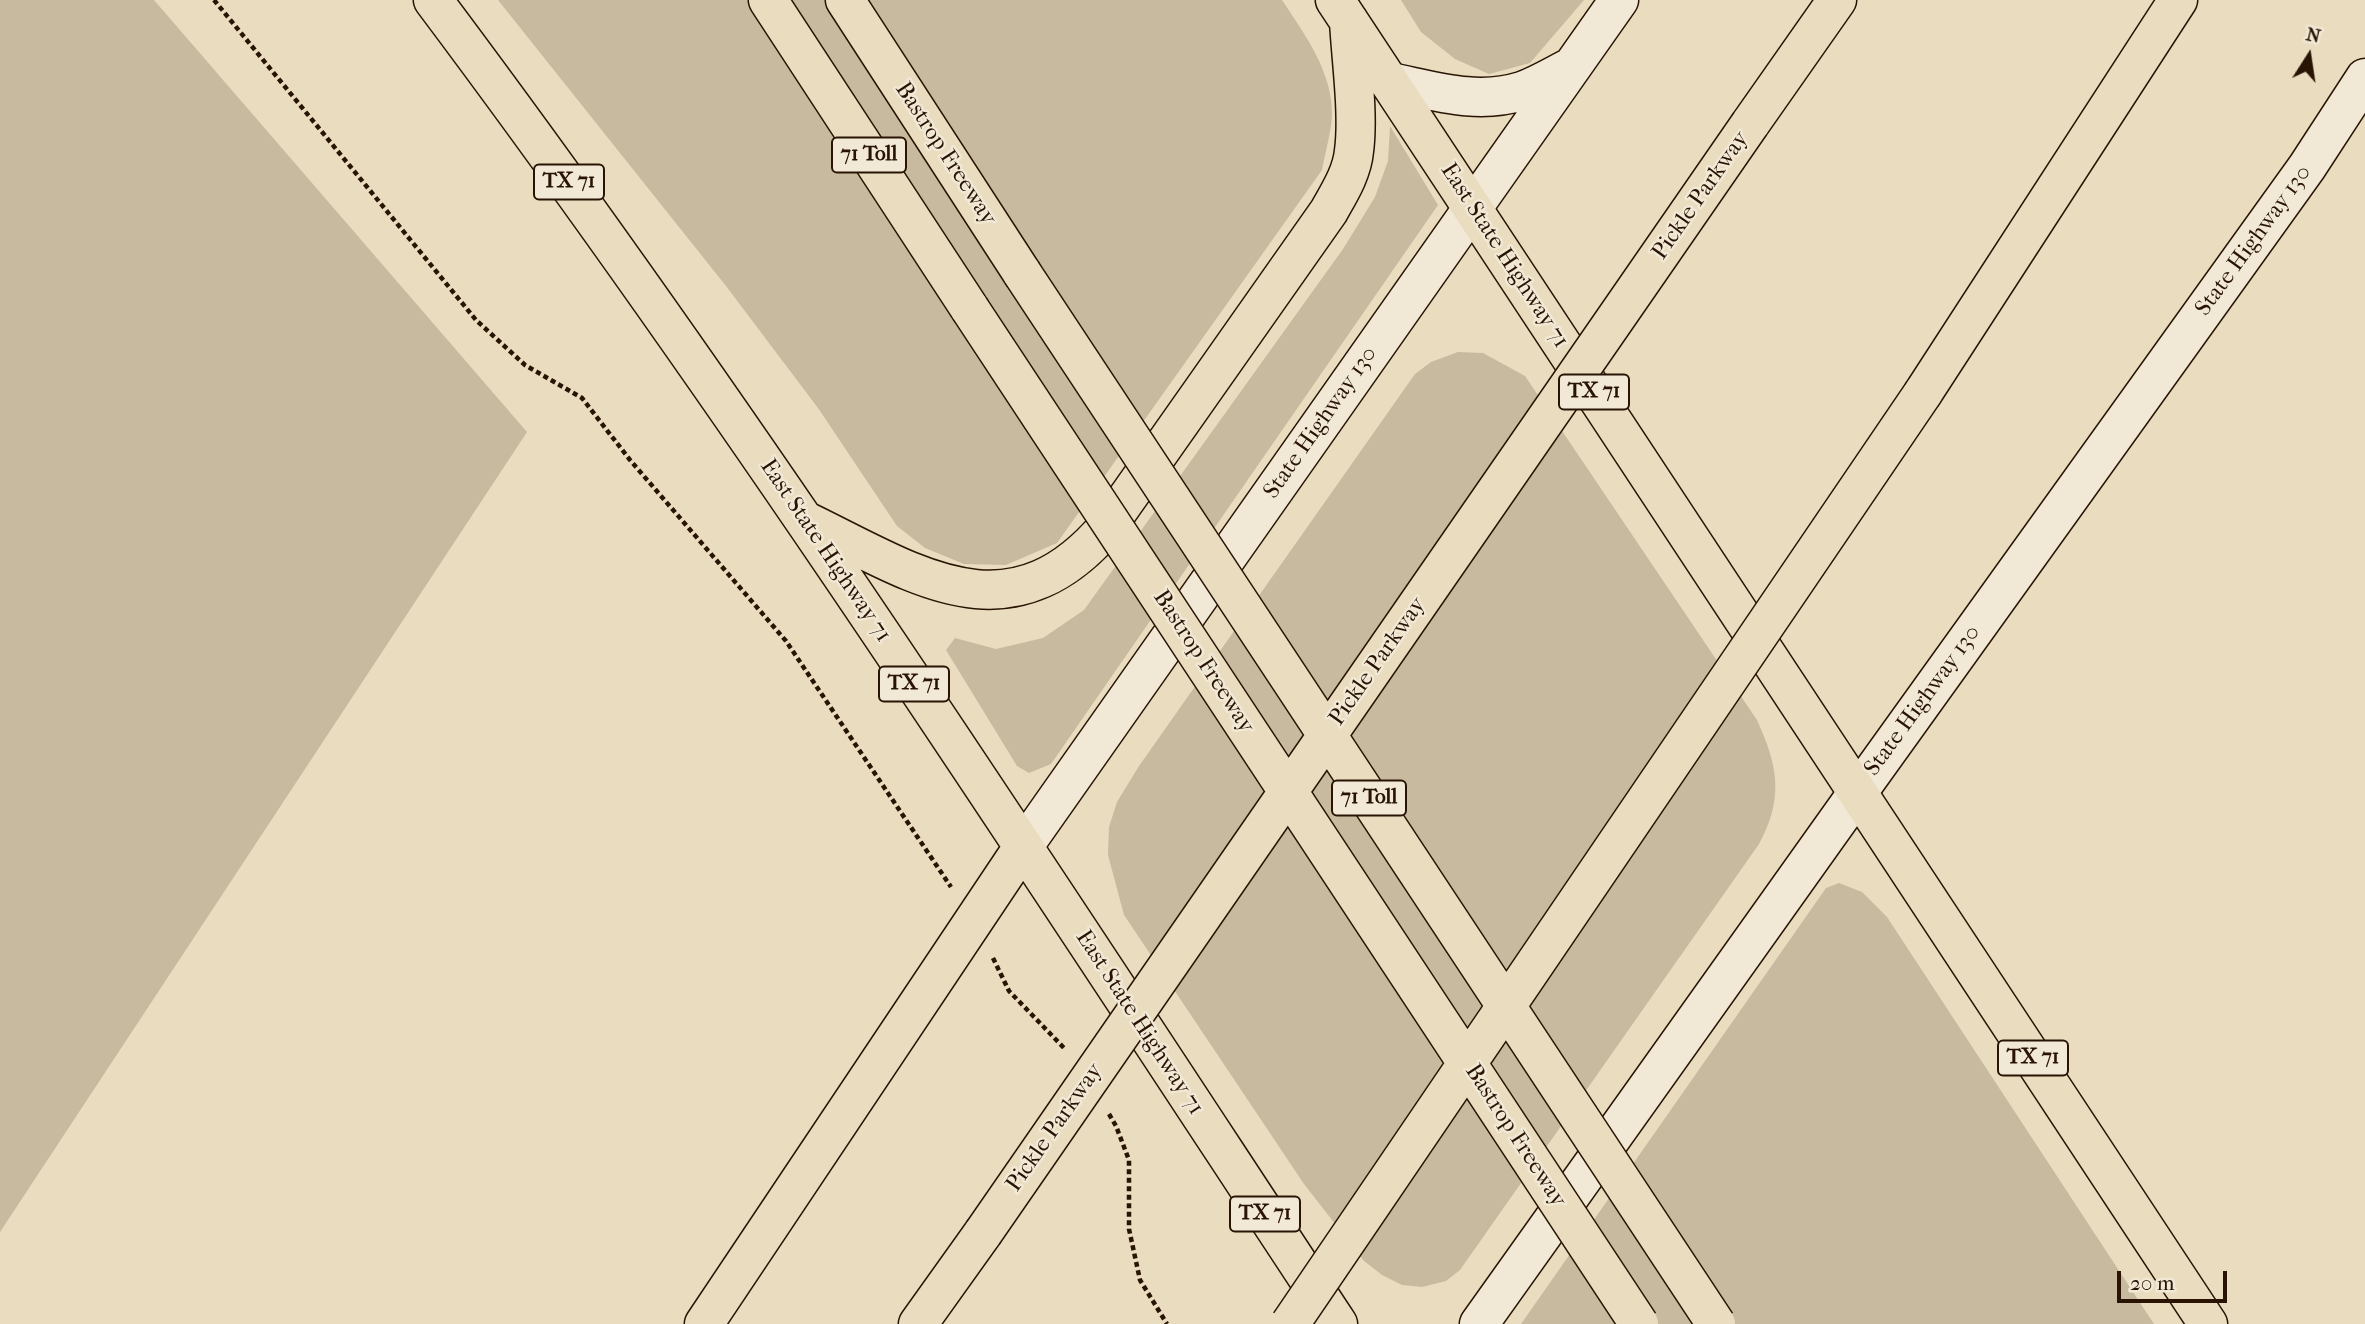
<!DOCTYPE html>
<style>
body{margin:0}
#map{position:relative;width:2365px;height:1324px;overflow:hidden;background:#e9dcbf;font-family:"IM FELL French Canon",serif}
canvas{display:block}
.north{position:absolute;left:2274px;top:21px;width:70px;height:70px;-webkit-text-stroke:5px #f1e8d5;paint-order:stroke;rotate:12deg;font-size:19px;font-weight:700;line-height:28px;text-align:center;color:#291404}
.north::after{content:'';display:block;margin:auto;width:24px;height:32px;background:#291404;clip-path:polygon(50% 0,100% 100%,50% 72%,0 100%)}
.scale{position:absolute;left:2117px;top:1271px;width:110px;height:32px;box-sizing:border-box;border:4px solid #291404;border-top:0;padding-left:9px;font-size:21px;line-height:24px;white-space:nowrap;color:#291404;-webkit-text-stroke:5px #f1e8d5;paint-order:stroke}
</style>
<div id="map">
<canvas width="2365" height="1324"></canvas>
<div class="north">N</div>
<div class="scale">20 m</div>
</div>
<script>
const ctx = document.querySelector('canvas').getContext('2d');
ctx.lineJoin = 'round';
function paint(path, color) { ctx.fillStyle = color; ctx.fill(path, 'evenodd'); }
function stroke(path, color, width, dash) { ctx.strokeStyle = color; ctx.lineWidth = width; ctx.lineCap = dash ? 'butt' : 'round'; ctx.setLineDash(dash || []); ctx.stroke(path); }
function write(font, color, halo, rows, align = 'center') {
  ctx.font = font + ' "IM FELL French Canon",serif'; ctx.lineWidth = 5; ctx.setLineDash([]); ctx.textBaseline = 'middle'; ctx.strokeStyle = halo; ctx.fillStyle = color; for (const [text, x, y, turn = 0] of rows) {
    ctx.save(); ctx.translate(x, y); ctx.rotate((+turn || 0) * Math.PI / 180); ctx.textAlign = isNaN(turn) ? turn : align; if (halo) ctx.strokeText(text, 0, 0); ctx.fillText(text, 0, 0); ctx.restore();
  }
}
const green = new Path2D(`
 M 0,0 L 154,0 L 527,432 L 0,1232 Z
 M 498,0 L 1282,0 C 1305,35 1333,72 1332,116 C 1331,133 1325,153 1322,170 L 1057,543 L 1006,565 L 964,564 L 925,548 L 897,526 L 818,408 L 726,286 Z
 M 1401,0 L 1584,0 L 1530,63 L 1489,74 L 1455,59 L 1421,32 Z
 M 1390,126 L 1438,205 L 1051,764 L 1029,773 L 1017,766 L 946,650 L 955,638 L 996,649 L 1043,638 L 1084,610 L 1343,249 L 1375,197 L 1388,161 Z
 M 1458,352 L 1483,353 L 1525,376 L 1757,720 C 1778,766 1784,798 1759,844 L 1460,1270 L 1446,1281 L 1422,1287 L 1402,1285 L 1382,1275 L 1364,1261 L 1304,1184 L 1124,915 L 1108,855 L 1109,827 L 1117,802 L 1139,766 L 1415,374 L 1431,362 Z
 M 1839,883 L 1862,892 L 1887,917 L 2154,1324 L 1521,1324 L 1826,888 Z`);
const path = new Path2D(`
 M 214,0 L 476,320 L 525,365 L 582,398 L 630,460 L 786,641 L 951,887
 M 993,958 L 1009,991 L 1065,1049
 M 1109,1114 L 1116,1126 L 1129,1160 L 1129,1229 L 1140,1280 L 1167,1324`);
const secondary = new Path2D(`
 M 1390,82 C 1435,91 1477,105 1522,91 C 1539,85 1555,75 1571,67
 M 1023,847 L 1619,0
 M 1479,1324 L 1858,792 L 2307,167 L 2365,78`);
const highway = new Path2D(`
 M 433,0 C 754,428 1044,878 1338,1324
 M 768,0 L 970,309
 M 845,0 L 1022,273
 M 1335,0 L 2208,1324
 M 1750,124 L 1837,0
 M 1923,393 L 2178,0
 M 808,522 C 915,574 1009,641 1106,528 L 1329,211 C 1339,193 1352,173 1354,151 C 1359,114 1351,59 1349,21
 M 704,1324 L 1023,847
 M 918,1324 L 983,1233`);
const highwayBridge = new Path2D(`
 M 1022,273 L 1716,1324
 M 970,309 L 1639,1324
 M 983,1233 L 1750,124
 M 1290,1324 L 1923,393`);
const shields = [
 [869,155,74],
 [569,182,70],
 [1594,392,70],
 [914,684,70],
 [1369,798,74],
 [2033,1058,70],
 [1265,1214,70]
];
const shieldNames = [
 ["71 Toll",869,155],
 ["TX 71",569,182],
 ["TX 71",1594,392],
 ["TX 71",914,684],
 ["71 Toll",1369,798],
 ["TX 71",2033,1058],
 ["TX 71",1265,1214]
];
const streetNames = [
 ["Bastrop Freeway",945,154,57],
 ["Pickle Parkway",1701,196,-55],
 ["State Highway 130",2254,241,-54],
 ["East State Highway 71",1504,256,57],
 ["State Highway 130",1321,423,-55],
 ["East State Highway 71",825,551,56],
 ["Bastrop Freeway",1203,662,57],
 ["Pickle Parkway",1378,662,-55],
 ["State Highway 130",1923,701,-54],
 ["East State Highway 71",1139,1023,57],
 ["Pickle Parkway",1055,1128,-55],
 ["Bastrop Freeway",1515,1136,57]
];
paint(green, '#c8ba9f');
stroke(secondary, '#291404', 41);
stroke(highway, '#291404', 41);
stroke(path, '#291404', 4.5, [5, 3.5]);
stroke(secondary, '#f1e8d5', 38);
stroke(highway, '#e9dcbf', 38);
stroke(highwayBridge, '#291404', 41, []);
stroke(highwayBridge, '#e9dcbf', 38);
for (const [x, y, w] of shields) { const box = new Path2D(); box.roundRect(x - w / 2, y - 17.5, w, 35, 5); ctx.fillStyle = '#f1e8d5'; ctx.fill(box); stroke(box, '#291404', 2); }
write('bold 21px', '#291404', null, shieldNames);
write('23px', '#291404', '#f1e8d5', streetNames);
</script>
